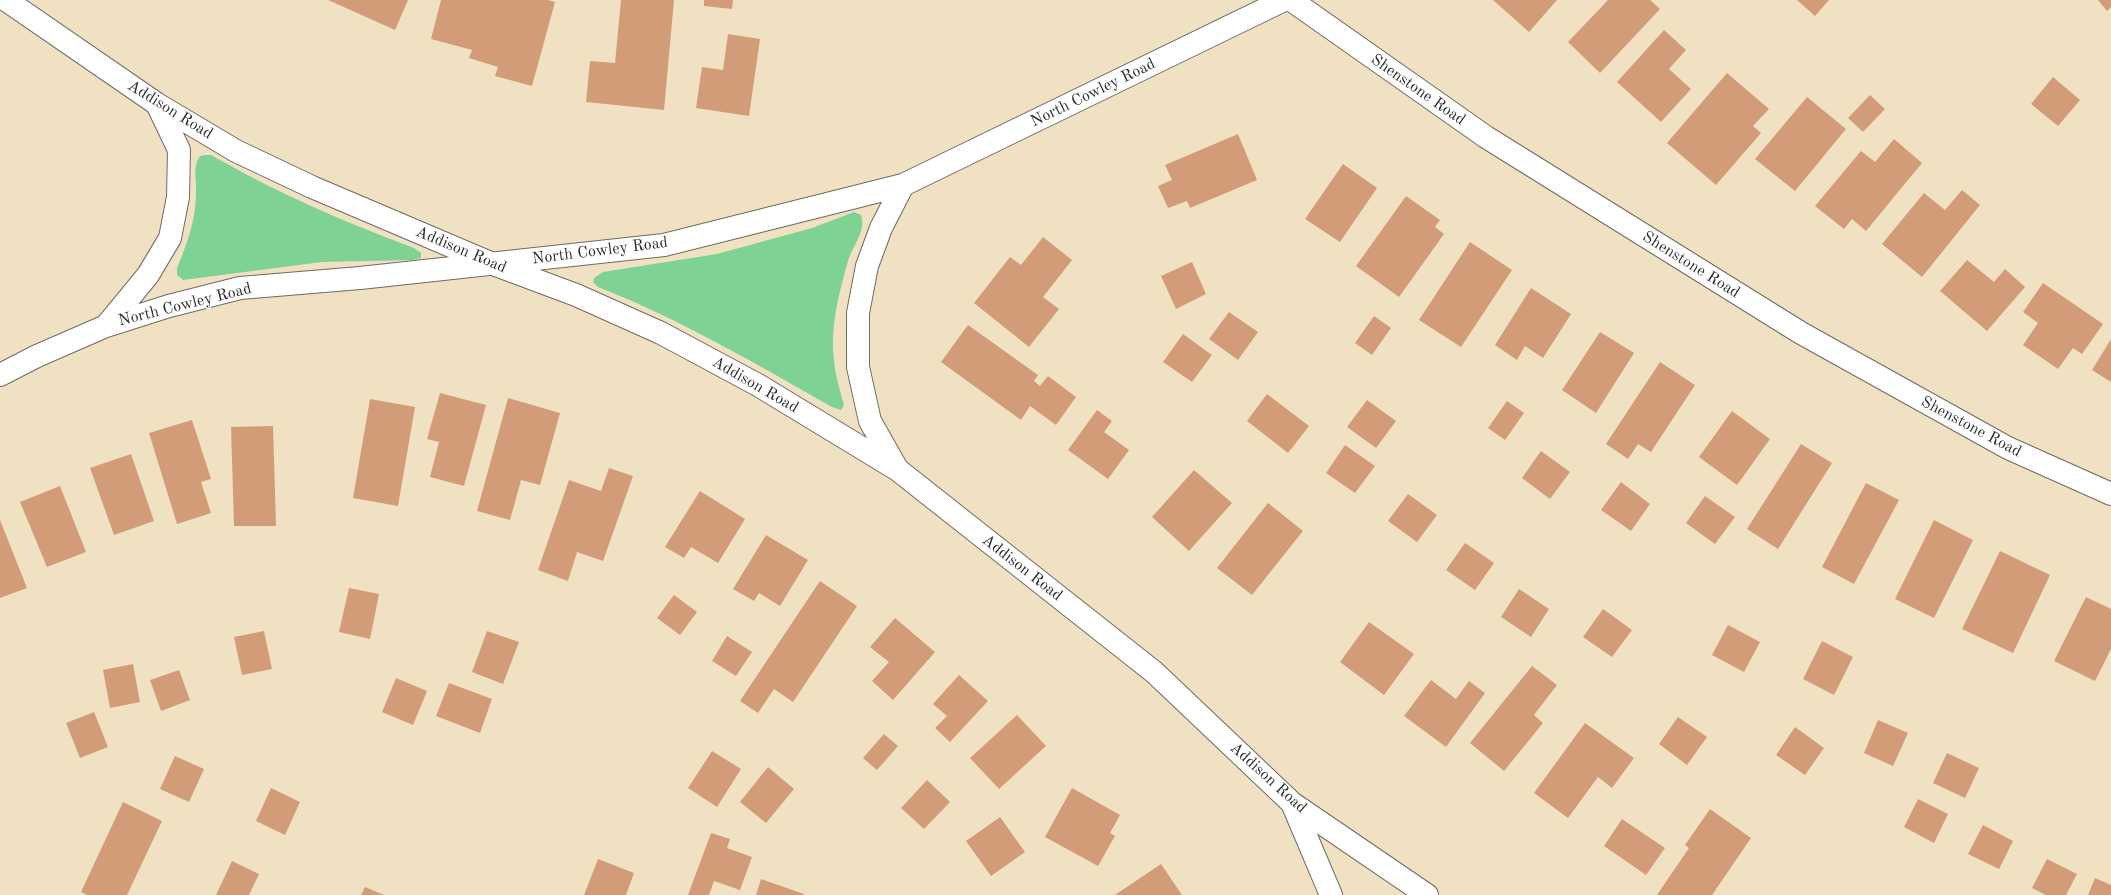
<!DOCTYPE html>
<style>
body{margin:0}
canvas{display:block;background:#f0e1c3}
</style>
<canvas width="2111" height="895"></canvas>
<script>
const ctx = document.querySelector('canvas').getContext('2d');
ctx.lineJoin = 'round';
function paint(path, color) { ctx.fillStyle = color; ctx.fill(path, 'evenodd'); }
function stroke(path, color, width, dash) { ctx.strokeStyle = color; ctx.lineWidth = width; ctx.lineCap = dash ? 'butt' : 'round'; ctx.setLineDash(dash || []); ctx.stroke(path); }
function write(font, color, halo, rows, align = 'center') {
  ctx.font = font + ' "Old Standard TT",serif'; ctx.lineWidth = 3; ctx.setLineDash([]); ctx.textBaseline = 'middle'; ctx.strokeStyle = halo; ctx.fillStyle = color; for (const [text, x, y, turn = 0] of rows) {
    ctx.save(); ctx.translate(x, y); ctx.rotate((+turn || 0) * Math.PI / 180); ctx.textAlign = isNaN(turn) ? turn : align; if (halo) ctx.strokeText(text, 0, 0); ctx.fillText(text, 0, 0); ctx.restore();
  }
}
const green = new Path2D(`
 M 205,155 L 211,155 C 277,193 344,222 414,248 L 421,253 L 421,258 L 413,260 L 322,262 L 183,280 L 177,275 L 177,268 C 187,244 196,219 196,193 C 197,180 192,167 200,156 Z
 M 854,212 L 861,215 C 867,230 852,247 848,261 C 839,293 830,327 834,360 C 835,375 840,390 844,405 L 841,410 L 832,407 C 756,364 680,319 598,287 L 593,282 L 594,278 L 603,272 L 717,254 L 812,228 Z`);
const building = new Path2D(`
 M 328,0 L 408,0 L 395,30 Z
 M 441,0 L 548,0 L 555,2 L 532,86 L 495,76 L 498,67 L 469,58 L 472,50 L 431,39 Z
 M 621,0 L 674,0 L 664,110 L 586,102 L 590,61 L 615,63 Z
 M 704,0 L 733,0 L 732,9 L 704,6 Z
 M 1493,0 L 1557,0 L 1529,32 Z
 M 1608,0 L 1650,0 L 1660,9 L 1600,73 L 1568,42 Z
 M 1797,0 L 1829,0 L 1815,16 Z
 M 2098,0 L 2111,0 L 2111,7 L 2107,11 Z
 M 1664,30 L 1686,50 L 1669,69 L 1691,89 L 1661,122 L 1617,82 Z
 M 728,34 L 760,39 L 749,116 L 696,108 L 702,67 L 723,70 Z
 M 1727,73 L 1769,109 L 1753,126 L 1761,133 L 1716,185 L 1667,143 Z
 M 2053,77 L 2080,100 L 2058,126 L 2031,104 Z
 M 1870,95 L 1885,109 L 1863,132 L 1848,118 Z
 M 1807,97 L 1846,129 L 1795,191 L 1755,159 Z
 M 1238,134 L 1257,180 L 1190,208 L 1187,201 L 1168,208 L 1158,186 L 1172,180 L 1165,165 Z
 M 1894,139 L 1922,163 L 1866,231 L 1852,219 L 1844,229 L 1815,206 L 1861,151 L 1875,162 Z
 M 1343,164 L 1377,188 L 1340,242 L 1305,219 Z
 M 1962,190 L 1980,205 L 1922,277 L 1882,244 L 1924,193 L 1945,210 Z
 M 1406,196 L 1440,220 L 1435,227 L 1444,234 L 1399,297 L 1356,266 Z
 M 1043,237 L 1072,260 L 1043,297 L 1059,309 L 1029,347 L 974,303 L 1010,257 L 1021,265 Z
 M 1470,242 L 1512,270 L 1461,347 L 1419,320 Z
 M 1967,260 L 1994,282 L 2005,269 L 2025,287 L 1987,331 L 1940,291 Z
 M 1192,262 L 1206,294 L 1176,309 L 1161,276 Z
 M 2043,283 L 2103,324 L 2082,354 L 2073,348 L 2058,369 L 2023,345 L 2038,323 L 2023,312 Z
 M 1531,288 L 1571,314 L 1543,358 L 1525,346 L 1517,360 L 1495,345 Z
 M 1229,312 L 1258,332 L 1238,360 L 1209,339 Z
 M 1374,316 L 1391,328 L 1372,355 L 1355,343 Z
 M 968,325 L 1038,375 L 1034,381 L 1040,386 L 1048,376 L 1076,397 L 1056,425 L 1030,406 L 1021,420 L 941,362 Z
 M 1600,332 L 1634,353 L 1596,413 L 1562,390 Z
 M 1183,334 L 1212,355 L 1192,382 L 1163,362 Z
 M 2111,339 L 2111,382 L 2092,370 Z
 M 1660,362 L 1695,385 L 1651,452 L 1638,444 L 1628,459 L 1606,444 Z
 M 440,393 L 486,405 L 464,486 L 430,477 L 439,442 L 427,439 Z
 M 1267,394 L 1309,426 L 1288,453 L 1247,421 Z
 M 508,398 L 560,413 L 540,485 L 521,480 L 510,520 L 477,511 Z
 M 370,399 L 415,407 L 398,506 L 353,498 Z
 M 1367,400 L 1396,421 L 1376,448 L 1347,427 Z
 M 1507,401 L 1524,413 L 1505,440 L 1488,428 Z
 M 1097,410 L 1112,421 L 1104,432 L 1129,450 L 1108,479 L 1068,450 Z
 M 1732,411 L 1770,439 L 1737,485 L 1699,457 Z
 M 192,420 L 211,479 L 201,482 L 211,513 L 177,524 L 149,433 Z
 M 273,426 L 276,526 L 234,526 L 231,427 Z
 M 1801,444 L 1832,463 L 1778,549 L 1747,529 Z
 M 1345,445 L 1375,466 L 1355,493 L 1326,473 Z
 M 1541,451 L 1570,472 L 1550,499 L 1522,478 Z
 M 131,454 L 154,521 L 114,535 L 90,468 Z
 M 609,468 L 633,476 L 603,561 L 577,552 L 568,581 L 538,570 L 569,480 L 601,491 Z
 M 1194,470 L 1232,503 L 1189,551 L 1152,517 Z
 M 1621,482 L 1650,504 L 1631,531 L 1601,510 Z
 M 1866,483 L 1899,500 L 1854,584 L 1822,567 Z
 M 60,486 L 86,552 L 47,567 L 20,502 Z
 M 700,491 L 745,519 L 718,563 L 691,547 L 684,558 L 665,547 Z
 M 1408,494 L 1437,515 L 1417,542 L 1388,521 Z
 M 1705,496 L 1735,517 L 1715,544 L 1686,523 Z
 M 1268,503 L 1303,531 L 1252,595 L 1217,568 Z
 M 0,520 L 27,588 L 0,598 Z
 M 1934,520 L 1973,540 L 1934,618 L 1895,599 Z
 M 766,535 L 808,560 L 780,606 L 759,593 L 754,601 L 733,589 Z
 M 1465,543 L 1494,563 L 1475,590 L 1446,570 Z
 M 2000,551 L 2050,575 L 2013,653 L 1962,629 Z
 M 820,581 L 857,606 L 793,702 L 774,689 L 758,713 L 740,701 Z
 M 349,588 L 379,594 L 370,639 L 339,632 Z
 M 1519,589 L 1549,609 L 1531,637 L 1501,617 Z
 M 674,595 L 697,612 L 680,635 L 657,618 Z
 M 2086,597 L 2111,609 L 2111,649 L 2095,681 L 2054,661 Z
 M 1603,609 L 1632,630 L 1612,657 L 1583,637 Z
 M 895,618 L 935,652 L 893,700 L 872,681 L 889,662 L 870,647 Z
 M 1369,622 L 1414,654 L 1384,695 L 1340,662 Z
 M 1728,625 L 1760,642 L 1744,672 L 1712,655 Z
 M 264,631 L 272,669 L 242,675 L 234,637 Z
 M 487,631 L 519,642 L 503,684 L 472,672 Z
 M 727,636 L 752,652 L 736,676 L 712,661 Z
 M 1822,641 L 1853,657 L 1834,695 L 1803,679 Z
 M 133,664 L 140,702 L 110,708 L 103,670 Z
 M 1532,666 L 1557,685 L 1534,715 L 1543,723 L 1504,771 L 1470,743 Z
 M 179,670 L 190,700 L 161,711 L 150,680 Z
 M 959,675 L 988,701 L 950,742 L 935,728 L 947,716 L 933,704 Z
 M 396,678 L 427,691 L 413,725 L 382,712 Z
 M 1431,680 L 1456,699 L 1469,681 L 1485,693 L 1446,747 L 1404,716 Z
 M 449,683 L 492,699 L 480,733 L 436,716 Z
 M 94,712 L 108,747 L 80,758 L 66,723 Z
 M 1017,715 L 1046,746 L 999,789 L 970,758 Z
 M 1678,717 L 1707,737 L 1687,765 L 1659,744 Z
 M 1878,720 L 1908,733 L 1893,766 L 1864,753 Z
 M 1585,723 L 1634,758 L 1612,788 L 1598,777 L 1568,818 L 1534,793 Z
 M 1795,727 L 1824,748 L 1805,775 L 1776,755 Z
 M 884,734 L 898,746 L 877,770 L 863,758 Z
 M 712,751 L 741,769 L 717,807 L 688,788 Z
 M 1947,753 L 1979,768 L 1965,798 L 1933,783 Z
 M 175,756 L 204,769 L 189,802 L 160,789 Z
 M 768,767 L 794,789 L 766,823 L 740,802 Z
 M 927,780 L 950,802 L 924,829 L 901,808 Z
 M 271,788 L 300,802 L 285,835 L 256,821 Z
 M 1072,788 L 1120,815 L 1110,833 L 1115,836 L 1098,866 L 1045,837 Z
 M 1918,799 L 1948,814 L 1934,843 L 1904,827 Z
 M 123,802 L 162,821 L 127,895 L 87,895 L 81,892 Z
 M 1710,809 L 1751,838 L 1712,895 L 1657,895 L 1689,848 L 1685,845 Z
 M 1000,817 L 1025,852 L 991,876 L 966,841 Z
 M 1622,819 L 1665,848 L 1646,875 L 1604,846 Z
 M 1983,825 L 2013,841 L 1999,869 L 1968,854 Z
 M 711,833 L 730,839 L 727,848 L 752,857 L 740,890 L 714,881 L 709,895 L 688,895 Z
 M 598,859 L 634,873 L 626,895 L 584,895 Z
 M 2047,859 L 2077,874 L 2066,895 L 2046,895 L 2032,888 Z
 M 232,861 L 259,874 L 249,895 L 216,895 Z
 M 1161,864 L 1182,895 L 1115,895 Z
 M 2095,878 L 2111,885 L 2111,895 L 2088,895 Z
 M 761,879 L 804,894 L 804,895 L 756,895 Z
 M 365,887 L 384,895 L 361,895 Z`);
const street = new Path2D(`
 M 6,0 L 157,104 L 236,151 L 312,187 L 493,264 L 576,295 L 661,333 L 758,385 L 898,470 L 1154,672 L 1292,803 L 1427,895
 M 1291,0 L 1486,137 L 1801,333 L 2008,448 L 2111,494
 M 106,326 L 148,275 L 170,238 L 178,197 L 179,150 L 157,104
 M 0,375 L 37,356 L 106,326 L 169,306 L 240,288 L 360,278 L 664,245 L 903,185 L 1284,0
 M 896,467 L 870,421 L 858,367 L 858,313 L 867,266 L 881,228 L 903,185
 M 1292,803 L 1331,895`);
const streetNames = [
 ["Shenstone Road",1418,90,35],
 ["North Cowley Road",1093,93,-26],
 ["Addison Road",170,110,32],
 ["Addison Road",461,250,23],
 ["North Cowley Road",600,251,-7],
 ["Shenstone Road",1691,265,32],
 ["North Cowley Road",185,305,-14],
 ["Addison Road",755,385,30],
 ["Shenstone Road",1971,427,28],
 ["Addison Road",1022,568,38],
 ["Addison Road",1268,778,42]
];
paint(green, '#7ed294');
paint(building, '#d39c78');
stroke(street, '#706b60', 24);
stroke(street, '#fff', 22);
write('16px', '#2b2b2b', '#fff', streetNames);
</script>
